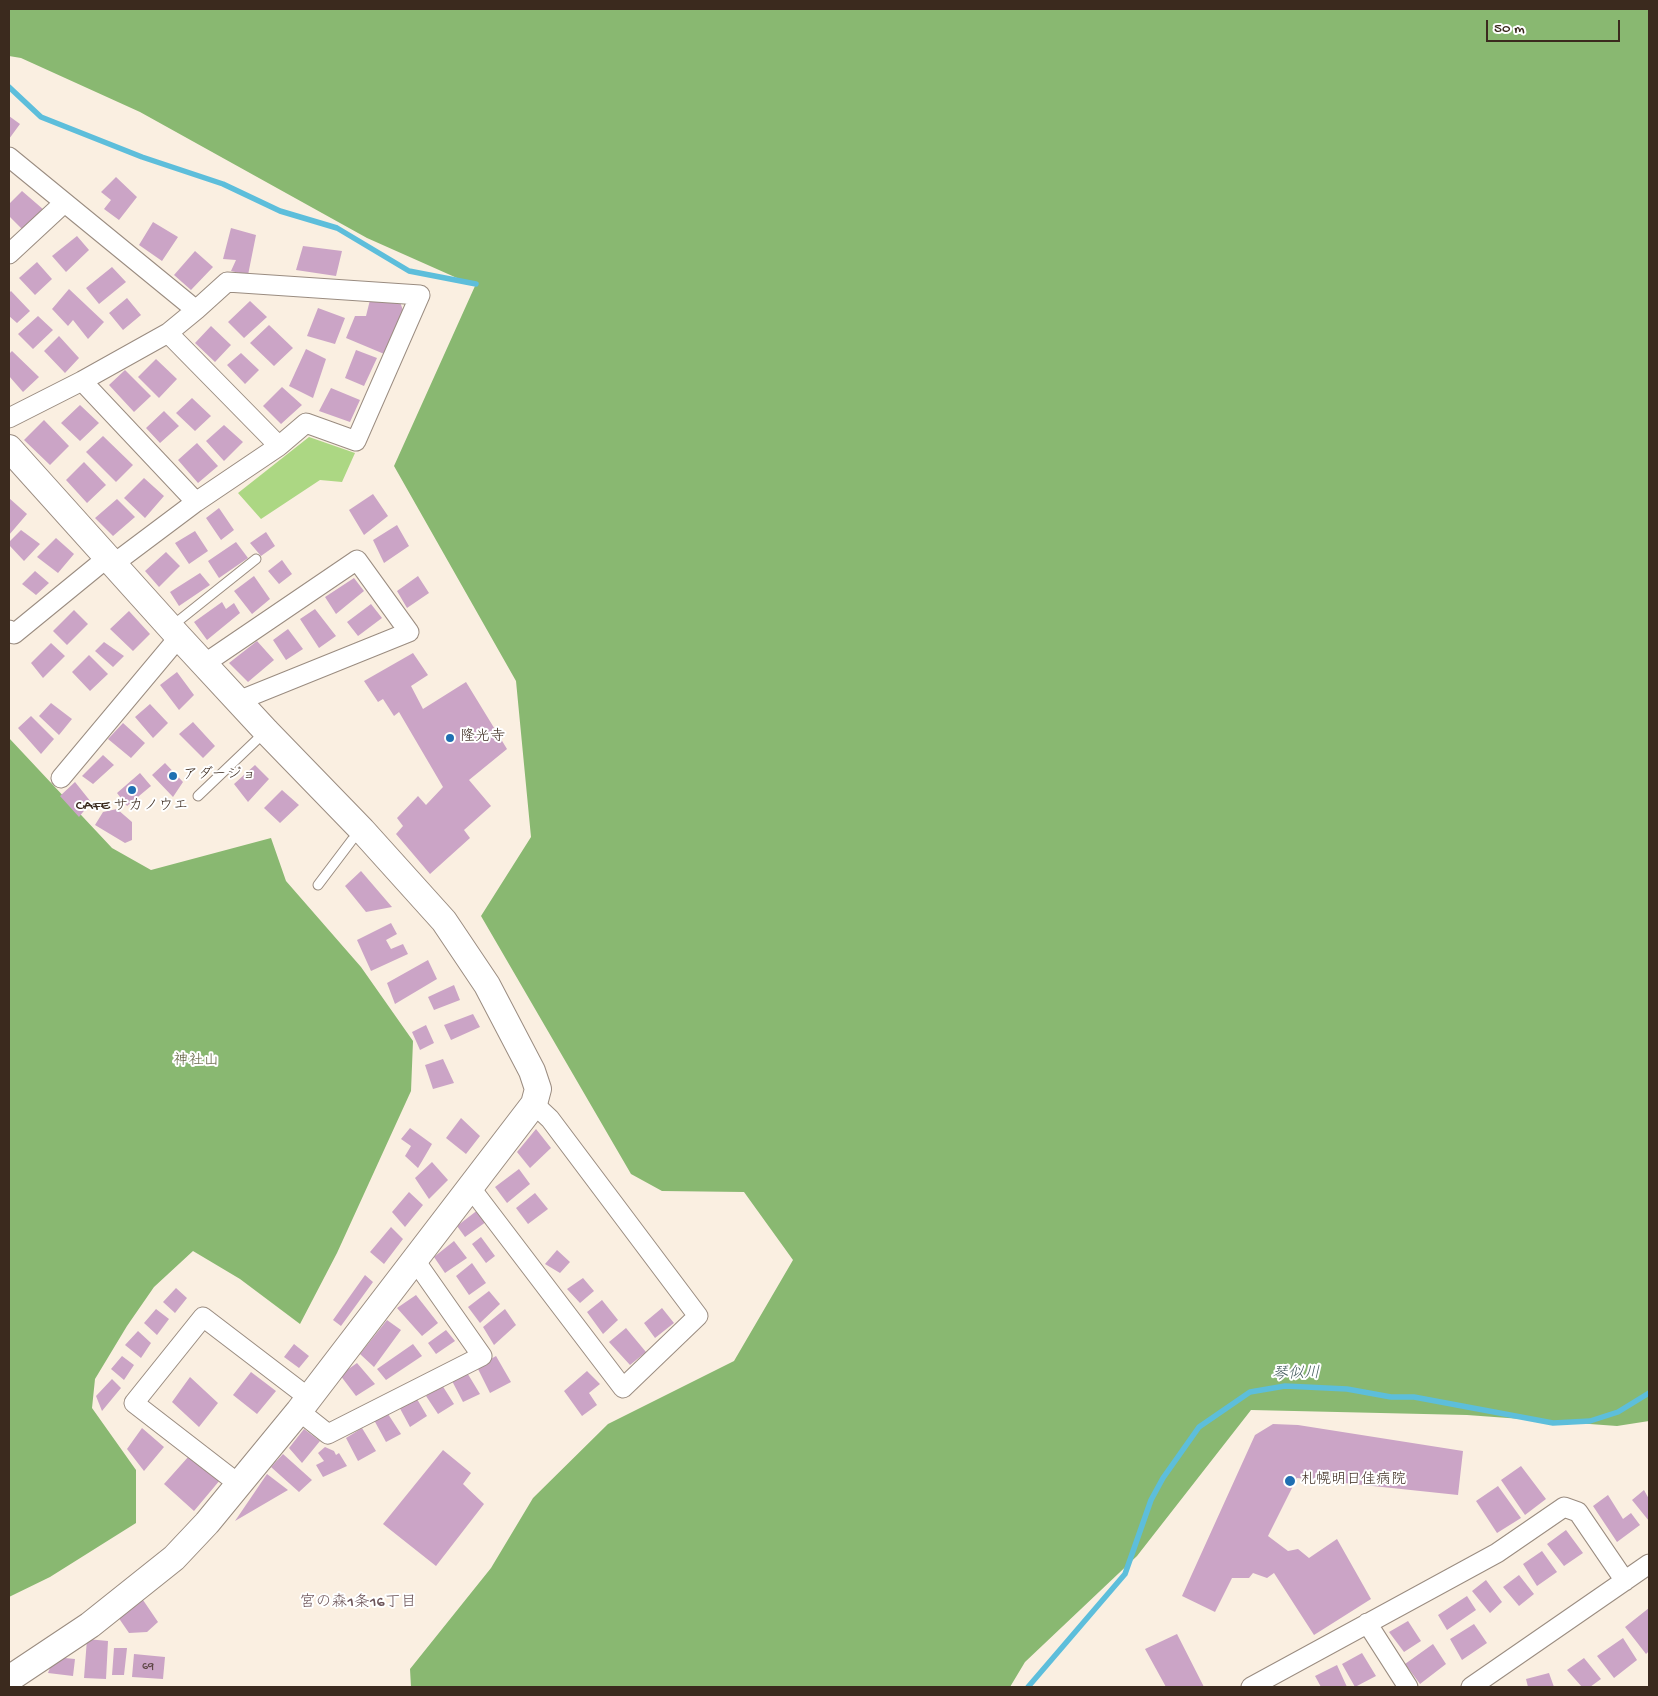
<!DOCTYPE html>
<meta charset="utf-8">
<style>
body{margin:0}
#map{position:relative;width:1658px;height:1696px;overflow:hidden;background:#faefe1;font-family:"Gochi Hand",sans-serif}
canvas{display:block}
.frame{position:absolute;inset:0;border:10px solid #3b2a1e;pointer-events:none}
.scale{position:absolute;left:1486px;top:20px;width:134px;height:22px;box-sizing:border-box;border:2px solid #3b2a1e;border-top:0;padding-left:6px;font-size:15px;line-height:18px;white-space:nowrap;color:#3b2a1e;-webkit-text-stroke:4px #fff;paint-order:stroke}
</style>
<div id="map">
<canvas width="1658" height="1696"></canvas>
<div class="frame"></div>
<div class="scale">50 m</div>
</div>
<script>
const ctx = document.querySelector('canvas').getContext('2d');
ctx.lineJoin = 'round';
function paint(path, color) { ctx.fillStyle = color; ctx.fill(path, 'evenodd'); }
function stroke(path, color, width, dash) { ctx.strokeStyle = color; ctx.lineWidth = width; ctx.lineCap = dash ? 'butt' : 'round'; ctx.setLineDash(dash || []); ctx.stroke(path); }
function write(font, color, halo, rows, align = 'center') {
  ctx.font = font + ' "Gochi Hand","Klee One",sans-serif'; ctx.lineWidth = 4; ctx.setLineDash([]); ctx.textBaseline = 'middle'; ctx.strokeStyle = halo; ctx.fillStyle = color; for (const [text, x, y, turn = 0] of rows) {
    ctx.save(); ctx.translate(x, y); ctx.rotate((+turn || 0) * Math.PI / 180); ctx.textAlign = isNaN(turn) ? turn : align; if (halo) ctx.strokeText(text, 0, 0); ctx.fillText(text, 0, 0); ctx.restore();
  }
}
const green = new Path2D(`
 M 309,437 L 355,453 L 342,482 L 320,480 L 261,519 L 238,493 Z`);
const forest = new Path2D(`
 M 9,9 L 1649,9 L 1649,1421 L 1617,1426 L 1467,1415 L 1251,1410 L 1137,1556 L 1025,1662 L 1010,1687 L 411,1687 L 410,1669 L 491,1568 L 533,1498 L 608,1424 L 734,1361 L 793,1260 L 744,1192 L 662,1191 L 631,1174 L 481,916 L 531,837 L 516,681 L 394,466 L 475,286 L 367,238 L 140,112 L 21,58 L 9,56 Z
 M 9,738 L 112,848 L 151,870 L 271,838 L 286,881 L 361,967 L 413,1041 L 411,1091 L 337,1253 L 300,1324 L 240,1279 L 193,1251 L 154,1287 L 127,1326 L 95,1379 L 92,1408 L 136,1470 L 136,1523 L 50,1577 L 9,1597 Z`);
const stream = new Path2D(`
 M 9,87 L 41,117 L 142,157 L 223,184 L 280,211 L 337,228 L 409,271 L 476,284
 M 1028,1687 L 1125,1574 L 1151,1500 L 1163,1478 L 1199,1427 L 1250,1392 L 1285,1386 L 1347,1389 L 1391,1397 L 1414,1397 L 1553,1423 L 1590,1421 L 1618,1412 L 1649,1393`);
const building = new Path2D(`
 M 9,116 L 20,124 L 9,139 Z
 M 116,177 L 137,197 L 119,220 L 104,209 L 111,200 L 101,192 Z
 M 22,191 L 44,210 L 23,230 L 9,216 L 9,204 Z
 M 153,222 L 178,237 L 162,261 L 139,245 Z
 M 231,228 L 256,235 L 248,275 L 231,271 L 236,260 L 223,259 Z
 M 77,236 L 89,250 L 66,272 L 52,256 Z
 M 303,246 L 342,251 L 336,276 L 296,270 Z
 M 195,251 L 213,267 L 191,290 L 174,275 Z
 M 37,262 L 52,279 L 35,295 L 19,278 Z
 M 112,267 L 126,282 L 99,304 L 86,288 Z
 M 69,289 L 104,322 L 88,339 L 73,320 L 68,326 L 52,309 Z
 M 11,291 L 30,311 L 17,323 L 9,316 L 9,293 Z
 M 127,298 L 141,315 L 123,330 L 109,313 Z
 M 370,300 L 400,302 L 404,313 L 389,356 L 346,338 L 355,316 L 366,316 Z
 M 250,301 L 267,317 L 244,338 L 228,322 Z
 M 318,308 L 345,318 L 335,344 L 307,336 Z
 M 38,316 L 53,330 L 33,349 L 18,334 Z
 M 269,325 L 293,348 L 274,366 L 250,343 Z
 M 211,326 L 231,345 L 215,362 L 195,343 Z
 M 59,336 L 79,358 L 65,373 L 44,351 Z
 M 306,349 L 326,359 L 313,398 L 289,386 Z
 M 356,350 L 377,358 L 364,386 L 345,378 Z
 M 12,351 L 39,377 L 23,392 L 9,376 L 9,354 Z
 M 241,353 L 259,370 L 245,384 L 227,365 Z
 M 156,359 L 177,379 L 159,398 L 138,377 Z
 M 125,370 L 151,396 L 134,412 L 109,385 Z
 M 282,387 L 302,405 L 281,424 L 263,406 Z
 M 331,388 L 360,400 L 350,422 L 319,411 Z
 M 192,398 L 211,416 L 195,431 L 176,413 Z
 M 80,405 L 99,423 L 80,441 L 61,423 Z
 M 164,411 L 179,426 L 160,443 L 146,428 Z
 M 44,420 L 69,446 L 50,465 L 24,440 Z
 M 224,425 L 243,442 L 224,461 L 206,441 Z
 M 103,436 L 133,465 L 116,482 L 86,452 Z
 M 197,443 L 218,466 L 198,483 L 178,460 Z
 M 84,462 L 106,485 L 87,503 L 66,480 Z
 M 144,478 L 164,496 L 145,518 L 124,498 Z
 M 373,494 L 388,516 L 364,535 L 349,510 Z
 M 9,498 L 27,514 L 9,535 Z
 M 117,499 L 135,517 L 113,536 L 95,518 Z
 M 219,508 L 234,530 L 221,540 L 206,518 Z
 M 397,525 L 409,546 L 384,563 L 373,540 Z
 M 21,530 L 40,544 L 24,561 L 9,545 L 9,542 Z
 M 195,531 L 208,551 L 189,564 L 175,543 Z
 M 266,532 L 275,546 L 261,556 L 250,543 Z
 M 56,538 L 74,554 L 58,573 L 37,557 Z
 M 236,542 L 248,558 L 219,578 L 208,561 Z
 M 166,552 L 180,566 L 159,587 L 145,571 Z
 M 282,560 L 292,574 L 279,584 L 268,571 Z
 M 35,571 L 49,583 L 36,595 L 22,584 Z
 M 200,573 L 210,585 L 179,606 L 170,592 Z
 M 254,576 L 270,599 L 252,614 L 234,591 Z
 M 418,576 L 429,593 L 407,608 L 397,591 Z
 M 354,578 L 364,591 L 336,614 L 325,597 Z
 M 222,602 L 226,609 L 234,603 L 240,613 L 207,640 L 194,622 Z
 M 371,604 L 382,618 L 358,636 L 347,622 Z
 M 315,609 L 336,636 L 319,648 L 300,619 Z
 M 74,610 L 88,624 L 67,645 L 53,631 Z
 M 129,611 L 150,634 L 133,651 L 110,629 Z
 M 288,629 L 303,649 L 286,660 L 273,640 Z
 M 257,641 L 274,660 L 248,682 L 229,663 Z
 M 104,642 L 124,656 L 113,667 L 95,651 Z
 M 51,643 L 65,656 L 43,678 L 31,663 Z
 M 413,653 L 428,675 L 411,686 L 423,709 L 466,682 L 507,749 L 469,780 L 491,806 L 464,830 L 470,838 L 430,874 L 396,834 L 403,826 L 397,818 L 418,796 L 426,805 L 443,787 L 399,712 L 394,716 L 383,699 L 378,702 L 364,681 Z
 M 89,655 L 108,674 L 90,691 L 72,672 Z
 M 177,672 L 194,695 L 179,710 L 160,685 Z
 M 51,703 L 72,719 L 59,735 L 39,716 Z
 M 150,704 L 168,723 L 153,738 L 135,717 Z
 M 31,716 L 54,739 L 41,754 L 18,728 Z
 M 193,722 L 215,746 L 203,758 L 179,734 Z
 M 123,723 L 145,743 L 131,758 L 108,739 Z
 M 103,755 L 114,765 L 93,784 L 82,776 Z
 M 165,763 L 183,782 L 173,797 L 152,775 Z
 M 255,765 L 269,779 L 248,802 L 234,784 Z
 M 140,773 L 151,786 L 127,806 L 117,793 Z
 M 75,782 L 91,802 L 79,817 L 60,796 Z
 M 282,790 L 299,805 L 280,823 L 264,808 Z
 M 117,809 L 132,822 L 132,840 L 125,843 L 95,825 L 103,812 Z
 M 361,871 L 392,907 L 366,912 L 345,886 Z
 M 391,923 L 397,934 L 386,940 L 391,949 L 403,944 L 408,954 L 371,971 L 357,940 Z
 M 428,960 L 437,979 L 395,1004 L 387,983 Z
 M 454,985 L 460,1000 L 434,1010 L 428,997 Z
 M 473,1014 L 480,1027 L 451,1040 L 444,1025 Z
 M 426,1025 L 434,1043 L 420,1050 L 412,1032 Z
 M 443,1059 L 454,1083 L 433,1089 L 425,1065 Z
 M 461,1118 L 480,1136 L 466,1154 L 446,1138 Z
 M 410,1128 L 432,1144 L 418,1168 L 405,1156 L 411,1146 L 401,1139 Z
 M 536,1129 L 551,1148 L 530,1168 L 517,1152 Z
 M 432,1162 L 448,1180 L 429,1199 L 415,1178 Z
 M 519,1169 L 530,1184 L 507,1203 L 495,1187 Z
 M 409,1192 L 423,1205 L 405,1227 L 392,1212 Z
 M 535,1193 L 548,1209 L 528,1224 L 516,1208 Z
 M 483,1206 L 490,1219 L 465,1237 L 457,1226 Z
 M 391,1227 L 403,1239 L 384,1264 L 370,1252 Z
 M 481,1237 L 495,1256 L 486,1263 L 472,1244 Z
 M 454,1241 L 467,1258 L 445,1273 L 434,1257 Z
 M 557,1250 L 570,1262 L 560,1273 L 545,1264 Z
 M 472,1263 L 486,1283 L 469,1295 L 456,1276 Z
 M 365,1275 L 373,1282 L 341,1326 L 333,1320 Z
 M 583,1278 L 594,1291 L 580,1303 L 567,1289 Z
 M 176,1288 L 187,1298 L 175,1313 L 163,1302 Z
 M 489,1291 L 500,1304 L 480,1323 L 468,1307 Z
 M 416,1295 L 438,1323 L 422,1336 L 397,1308 Z
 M 602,1300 L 618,1320 L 603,1334 L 587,1312 Z
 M 662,1308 L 674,1323 L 655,1338 L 644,1323 Z
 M 156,1309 L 169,1319 L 157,1335 L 144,1323 Z
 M 505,1309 L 516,1325 L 494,1345 L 483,1327 Z
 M 387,1320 L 401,1330 L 374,1367 L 360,1354 Z
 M 626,1328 L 646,1352 L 630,1365 L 609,1342 Z
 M 446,1330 L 455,1341 L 436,1354 L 428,1343 Z
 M 138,1331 L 151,1343 L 141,1358 L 125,1345 Z
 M 294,1344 L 309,1356 L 299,1368 L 284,1357 Z
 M 413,1344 L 422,1356 L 386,1380 L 377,1369 Z
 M 122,1356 L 134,1365 L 124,1380 L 111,1369 Z
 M 496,1356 L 511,1382 L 490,1393 L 477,1367 Z
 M 357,1363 L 375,1384 L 356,1396 L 340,1375 Z
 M 466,1371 L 480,1394 L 463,1402 L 451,1379 Z
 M 587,1371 L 600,1384 L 589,1393 L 597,1405 L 582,1416 L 564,1391 Z
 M 251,1372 L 276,1391 L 257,1414 L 233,1395 Z
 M 190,1377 L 218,1403 L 199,1427 L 172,1402 Z
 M 112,1379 L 121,1388 L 102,1411 L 96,1396 Z
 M 442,1385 L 454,1404 L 438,1414 L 426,1396 Z
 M 414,1394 L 427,1416 L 410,1427 L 397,1403 Z
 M 388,1414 L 401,1434 L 386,1442 L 374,1420 Z
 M 1273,1424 L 1298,1425 L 1463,1451 L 1458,1495 L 1297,1478 L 1268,1536 L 1288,1551 L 1298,1549 L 1309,1558 L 1337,1539 L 1371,1599 L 1314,1635 L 1274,1573 L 1267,1578 L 1253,1573 L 1249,1578 L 1232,1578 L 1215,1612 L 1182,1596 L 1255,1435 Z
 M 142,1428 L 164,1447 L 144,1471 L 127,1449 Z
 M 362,1428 L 376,1451 L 358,1461 L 346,1438 Z
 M 304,1429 L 320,1441 L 302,1463 L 289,1448 Z
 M 325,1447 L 334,1451 L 336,1455 L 339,1453 L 347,1466 L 323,1477 L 316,1465 L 324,1461 L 318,1453 Z
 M 443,1450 L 471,1473 L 463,1484 L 484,1504 L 436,1566 L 383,1524 Z
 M 283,1454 L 312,1480 L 299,1492 L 271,1467 Z
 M 189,1456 L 220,1480 L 194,1511 L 164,1484 Z
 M 1521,1466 L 1546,1499 L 1525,1515 L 1501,1480 Z
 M 267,1474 L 288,1490 L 235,1521 Z
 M 1498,1486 L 1521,1518 L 1497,1533 L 1476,1501 Z
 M 1644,1490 L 1649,1499 L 1649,1521 L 1632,1500 Z
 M 1608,1495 L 1623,1519 L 1631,1513 L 1640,1525 L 1617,1542 L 1593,1506 Z
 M 1566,1530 L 1583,1553 L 1564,1566 L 1547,1544 Z
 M 1542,1551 L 1557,1572 L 1537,1586 L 1523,1564 Z
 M 1519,1575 L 1534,1594 L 1519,1606 L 1503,1587 Z
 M 1486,1580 L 1502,1602 L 1490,1613 L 1472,1591 Z
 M 1467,1596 L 1476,1610 L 1447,1630 L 1438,1615 Z
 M 143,1600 L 158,1622 L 147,1632 L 129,1633 L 118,1617 Z
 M 1649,1608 L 1649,1651 L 1646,1654 L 1625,1627 Z
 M 1408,1621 L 1421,1641 L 1404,1652 L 1389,1632 Z
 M 1474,1624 L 1487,1643 L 1462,1660 L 1450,1639 Z
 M 1177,1634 L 1204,1687 L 1166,1687 L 1145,1649 Z
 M 1623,1638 L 1637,1660 L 1614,1678 L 1597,1656 Z
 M 87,1639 L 108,1641 L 106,1679 L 84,1678 Z
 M 1433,1644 L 1446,1664 L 1420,1684 L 1405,1664 Z
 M 114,1648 L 127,1648 L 124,1675 L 112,1675 Z
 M 1362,1653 L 1376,1676 L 1355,1687 L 1342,1664 Z
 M 134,1654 L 165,1657 L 163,1679 L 132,1677 Z
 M 54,1657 L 75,1659 L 73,1676 L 48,1673 Z
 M 1584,1658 L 1601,1679 L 1590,1687 L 1582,1687 L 1567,1670 Z
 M 1337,1665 L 1347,1687 L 1321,1687 L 1315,1676 Z
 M 1549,1673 L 1554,1687 L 1528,1687 L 1526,1679 Z`);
const lane = new Path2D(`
 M 172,626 L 256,559
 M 198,796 L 265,732
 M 318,885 L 352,840 L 362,831`);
const street = new Path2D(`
 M 9,157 L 196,310 L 227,282 L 420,295 L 356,441 L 306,423 L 279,446 L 196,502 L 112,565
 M 9,254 L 64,203
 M 168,333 L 279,446
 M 82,381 L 196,502
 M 9,418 L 82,381 L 168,333 L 196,310
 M 9,630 L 14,634 L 107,558
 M 204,664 L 357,560 L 409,632 L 238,701
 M 61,778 L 179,637
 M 470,1187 L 623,1388 L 698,1316 L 550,1119 L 534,1104
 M 299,1411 L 328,1434 L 482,1356 L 414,1259
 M 240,1485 L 134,1403 L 203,1317 L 309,1398
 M 1367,1623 L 1408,1687
 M 1251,1687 L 1497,1553 L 1564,1507 L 1578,1512 L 1625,1581
 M 1471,1687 L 1649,1564`);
const secondary = new Path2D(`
 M 9,448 L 179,637 L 266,731 L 362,830 L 444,921 L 487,985 L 532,1071 L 538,1089 L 534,1104 L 299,1411 L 207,1523 L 174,1558 L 90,1625 L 9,1679`);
const markers = [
 [450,738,5,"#1f6fb2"],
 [173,776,5,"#1f6fb2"],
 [132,790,5,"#1f6fb2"],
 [1290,1481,6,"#1f6fb2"]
];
const numberNames = [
 ["69",148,1667]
];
const poiNames = [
 ["隆光寺",460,738],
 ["アダージョ",183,776],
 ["CAFE サカノウエ",132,807,"center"],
 ["札幌明日佳病院",1301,1481]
];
const parkNames = [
 ["神社山",196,1062]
];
const waterNames = [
 ["琴似川",1296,1375,-1]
];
const neighbourhoodNames = [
 ["宮の森1条16丁目",358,1604]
];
paint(green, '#acd783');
paint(forest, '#89b871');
stroke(stream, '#5dbedb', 5.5);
paint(building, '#cba4c6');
stroke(lane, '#9a8c80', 11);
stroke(street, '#9a8c80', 21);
stroke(secondary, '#9a8c80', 28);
stroke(lane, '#fff', 9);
stroke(street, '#fff', 19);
stroke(secondary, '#fff', 26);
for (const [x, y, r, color] of markers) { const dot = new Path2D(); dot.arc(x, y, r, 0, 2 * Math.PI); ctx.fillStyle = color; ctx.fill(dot); stroke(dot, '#fff', 2); }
write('12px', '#5f4848', null, numberNames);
write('15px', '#3b2a1e', '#fff', poiNames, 'left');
write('15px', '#5d5e3c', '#fff', parkNames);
write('italic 16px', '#475e60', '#fff', waterNames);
write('16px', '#6d5559', '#fff', neighbourhoodNames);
</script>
